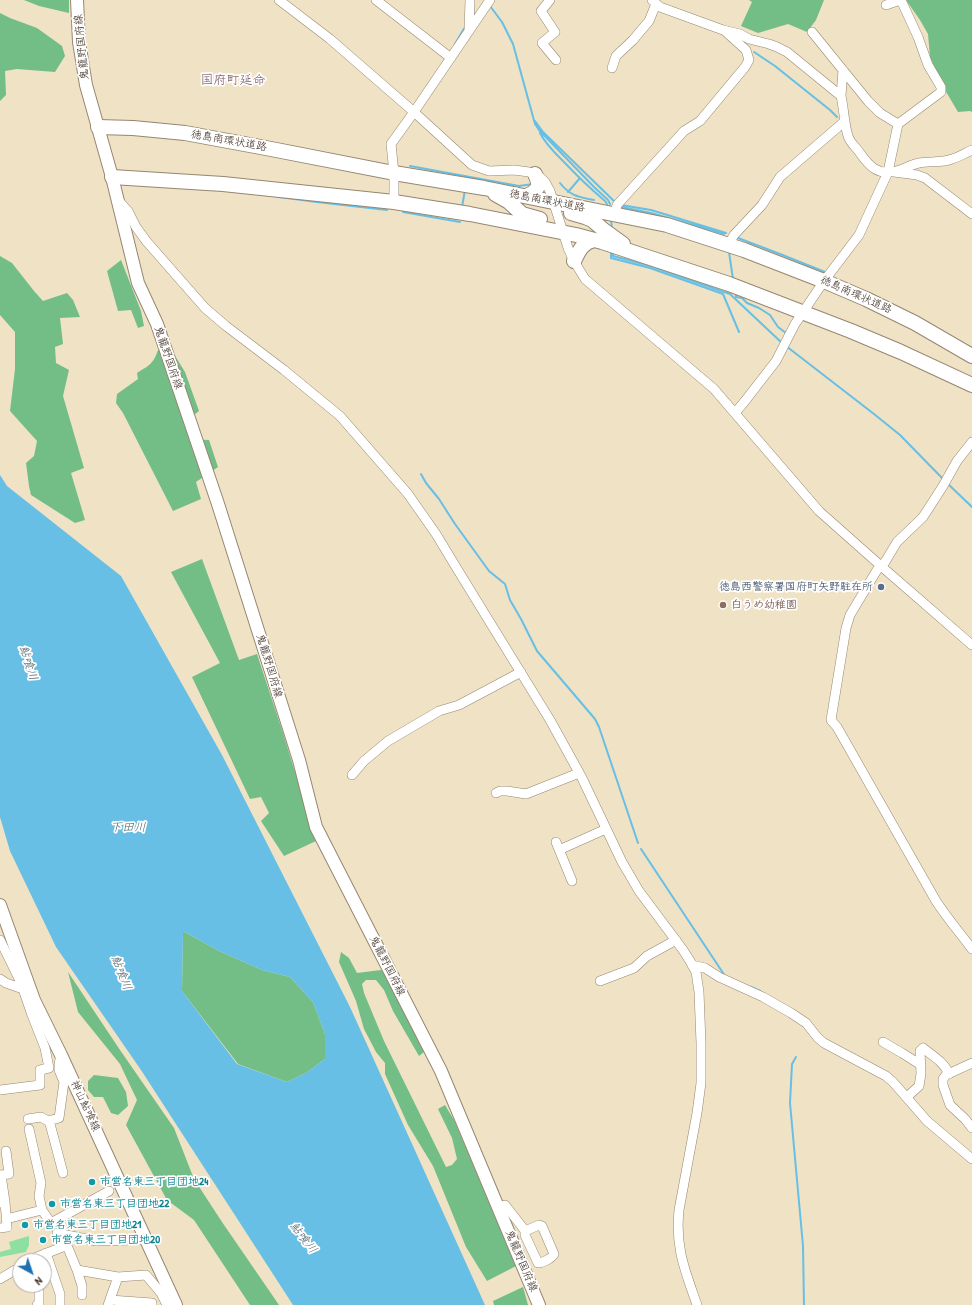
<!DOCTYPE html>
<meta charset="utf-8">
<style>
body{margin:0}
#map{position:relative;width:972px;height:1305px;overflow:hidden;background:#f0e2c4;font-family:"Patrick Hand",sans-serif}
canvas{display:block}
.north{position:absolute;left:12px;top:1253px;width:40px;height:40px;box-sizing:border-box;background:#fff;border:1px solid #b1aaa5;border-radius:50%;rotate:140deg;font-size:11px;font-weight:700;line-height:16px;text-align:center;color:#3b2a1e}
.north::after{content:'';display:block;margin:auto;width:14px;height:18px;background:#1f6fb2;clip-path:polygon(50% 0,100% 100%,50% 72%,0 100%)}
</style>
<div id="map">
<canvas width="972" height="1305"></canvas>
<div class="north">N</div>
</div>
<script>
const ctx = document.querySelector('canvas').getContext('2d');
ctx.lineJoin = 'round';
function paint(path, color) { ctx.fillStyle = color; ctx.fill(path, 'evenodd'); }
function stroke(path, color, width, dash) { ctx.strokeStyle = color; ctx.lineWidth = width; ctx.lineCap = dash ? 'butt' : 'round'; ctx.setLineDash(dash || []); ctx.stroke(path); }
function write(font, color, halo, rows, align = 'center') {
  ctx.font = font + ' "Patrick Hand","Klee One",sans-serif'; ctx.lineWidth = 3.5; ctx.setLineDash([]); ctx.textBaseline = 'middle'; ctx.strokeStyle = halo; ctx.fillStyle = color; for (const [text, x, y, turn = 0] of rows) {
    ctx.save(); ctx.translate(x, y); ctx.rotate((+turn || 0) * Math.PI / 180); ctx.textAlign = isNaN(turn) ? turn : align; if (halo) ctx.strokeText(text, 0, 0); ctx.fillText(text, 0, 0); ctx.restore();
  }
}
const green = new Path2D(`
 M 29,1236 L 29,1245 L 26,1252 L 0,1257 L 0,1252 L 11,1249 L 9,1242 Z`);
const forest = new Path2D(`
 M 24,0 L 69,0 L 69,13 L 39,6 Z
 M 749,0 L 824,0 L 816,20 L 807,32 L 788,24 L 758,33 L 741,26 L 752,2 Z
 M 906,0 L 972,0 L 972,112 L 970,111 L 958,112 L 945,90 L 930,57 L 928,34 L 920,20 Z
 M 0,13 L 10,18 L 37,28 L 62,46 L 65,56 L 55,72 L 17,69 L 5,71 L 6,95 L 0,101 Z
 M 0,256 L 12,263 L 34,291 L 43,301 L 67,293 L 73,300 L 80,317 L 60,318 L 63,344 L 55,347 L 56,363 L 69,370 L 63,396 L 84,468 L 71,473 L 85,520 L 75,523 L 31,495 L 29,486 L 26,463 L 34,456 L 37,441 L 10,411 L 15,369 L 15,332 L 0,315 Z
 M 121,260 L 141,311 L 144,326 L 138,328 L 131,310 L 118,311 L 107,271 Z
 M 158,350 L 174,354 L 185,372 L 199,411 L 184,423 L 189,439 L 209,440 L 218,467 L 196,482 L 201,499 L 173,511 L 123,413 L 116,403 L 117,394 L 138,379 L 137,373 C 150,365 153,364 158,350 Z
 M 202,559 L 239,660 L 257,654 L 283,733 L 316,841 L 284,856 L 261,821 L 269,813 L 261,797 L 250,799 L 192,677 L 220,663 L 171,572 Z
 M 183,931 L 219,951 L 262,970 L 290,977 L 313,1002 L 325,1034 L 325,1059 L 306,1073 L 287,1082 L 238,1064 L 182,991 Z
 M 341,952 L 349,958 L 357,973 L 381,970 L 388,977 L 424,1052 L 419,1056 L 393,1011 L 384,990 L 376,980 L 366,980 L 362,984 L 364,993 L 384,1041 L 446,1167 L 452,1165 L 457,1159 L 452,1138 L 438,1109 L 445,1105 L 454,1120 L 516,1266 L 487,1281 L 466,1247 L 433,1166 L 408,1125 L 385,1074 L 385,1063 L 376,1052 L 364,1029 L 356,1001 L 339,962 Z
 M 68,972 L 120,1050 L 174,1128 L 194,1179 L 222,1222 L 279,1305 L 250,1305 L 194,1220 L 167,1200 L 126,1125 L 137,1100 L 120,1064 L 78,1012 Z
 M 94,1075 L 118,1078 L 126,1092 L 128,1106 L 118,1115 L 111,1113 L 103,1097 L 94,1097 L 88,1090 L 88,1081 Z
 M 523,1287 L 528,1305 L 494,1305 L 493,1301 Z`);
const water = new Path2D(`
 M 0,475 L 7,486 L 121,576 L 222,755 L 350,1007 L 485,1305 L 293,1305 L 141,1070 L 56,947 L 10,851 L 0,817 ZM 183,931 L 219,951 L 262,970 L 290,977 L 313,1002 L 325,1034 L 325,1059 L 306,1073 L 287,1082 L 237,1064 L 182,991 Z`);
const stream = new Path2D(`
 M 490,6 L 502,22 L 513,44 L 535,124 L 539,130 L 594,187 L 608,200 L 610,204
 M 455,44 L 465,27
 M 754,52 L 775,66 L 830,110 L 837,117
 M 535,121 L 543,132 L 615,202
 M 540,133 C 546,145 556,154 566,164 C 578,177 591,189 605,201 L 607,204
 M 410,166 L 519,186 L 533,184
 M 560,183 C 570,196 579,197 594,200
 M 568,192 L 580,178
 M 279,197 L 317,202 L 387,210
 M 621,205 L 651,210 L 726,233
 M 462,207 L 465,190
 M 621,207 L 651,213 L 724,234
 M 403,212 L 460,222
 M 611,220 L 612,229
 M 738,238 L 780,254 L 825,272
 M 729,252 L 733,279
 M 611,253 L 611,258 L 650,268 L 723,294 L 739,332
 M 613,253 L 613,256 L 651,266 L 730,294 L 782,343
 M 736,294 L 736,297 L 742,298 L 747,303 L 759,308 L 770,315 L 778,327 L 786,333
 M 786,346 L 874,414 L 900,435 L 944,480
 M 421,474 L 426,483 L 439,499 L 455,524 L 489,571 L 505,584 L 510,600 L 521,619 L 537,651 L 595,719 L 599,727 L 638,843
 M 947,483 L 972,507
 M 641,849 L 725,976
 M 751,987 L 760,991
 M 796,1057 L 792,1064 L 790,1103 L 803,1246 L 804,1305`);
const minor = new Path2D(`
 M 279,0 L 330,39 L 414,112 L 472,165 L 489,171 L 514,170 L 529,172 L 540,177 L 545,182 L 550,191 L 568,248 L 574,261 L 585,279 L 714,389 L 819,511 L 881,566 L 972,645
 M 376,0 L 451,58
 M 550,0 L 541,11 L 555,32 L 542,43 L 556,60
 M 652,0 L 660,7 L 723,30 L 740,34 L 749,39 L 769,44 L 777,47 L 787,52 L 841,96 C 844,109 844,123 848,136 C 850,143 856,147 860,153 C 869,166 878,176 896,171 C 904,169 910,165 919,163 C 929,161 942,163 952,159 C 959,157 965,153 972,150
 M 886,5 L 900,0
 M 469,30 L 470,0
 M 812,32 L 868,101 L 880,113 L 898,124
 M 612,68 L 616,56 L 633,40 L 649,21 L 656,4
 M 841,96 L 843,70
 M 894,172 L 917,175 L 925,178 L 972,214
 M 118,200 L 128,211 L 136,227 L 147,242 L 205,308 L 226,326 L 284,370 L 340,416 L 408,494 L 436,534 L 459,572 L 550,720 L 582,778 L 622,862 L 639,891 L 683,950 L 690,961 L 696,972 L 699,992 L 701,1043 L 701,1083 L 697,1113 L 679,1210 C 675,1248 685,1270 697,1305
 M 394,202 L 394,173 L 391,144 L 414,112 L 490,0
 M 615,214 L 617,205 L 684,131 L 700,121 L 745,67 L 749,60 L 746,50 L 726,32
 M 728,245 L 734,235 L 762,205 L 780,177 L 845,121
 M 735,413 L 745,401 L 776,361 L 795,324 L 824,281 L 859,235 L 888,172 L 898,124 L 941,92 L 941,87 L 928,65 L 918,37 L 901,0
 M 972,442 L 957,461 L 943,486 L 923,517 L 897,542 L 885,562 L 877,570 L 850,615 L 846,628 L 831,720 L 837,727 L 936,901 C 947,918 960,933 972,949
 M 352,775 L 364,761 L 388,741 L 439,711 L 459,705 L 521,672
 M 496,793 L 500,791 L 507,791 L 526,794 L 579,773
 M 556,842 L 572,881
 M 559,850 L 606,829
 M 0,940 L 25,991
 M 692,965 L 705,968 L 719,977 L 763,997 L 791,1013 L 806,1023 L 818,1038 L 824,1043 L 886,1076 L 893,1082 L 927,1121 L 972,1159
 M 0,979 L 6,983 L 23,989 L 32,1015 L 45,1048 L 49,1068 L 40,1070 L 40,1085 L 0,1090
 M 600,981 L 634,968 L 647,956 L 676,940
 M 883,1042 L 902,1053 L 921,1065
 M 972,1063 L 946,1075 L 943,1079 L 943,1085 L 950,1105 L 965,1119 L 972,1128
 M 907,1097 L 919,1086 L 921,1074 L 920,1051 L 923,1048 C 933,1056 944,1062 949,1074
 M 28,1119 L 41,1117 L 48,1121 L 59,1118 L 64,1082 L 59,1070 L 59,1064 L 61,1055
 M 49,1120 L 63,1173
 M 0,1175 L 9,1174 L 6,1151
 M 0,1203 L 5,1202 L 1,1175
 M 498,1207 L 505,1205 L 523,1228 L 525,1231 L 525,1235 L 538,1263 C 543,1263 552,1258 554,1254 L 542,1226 L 539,1225 L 525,1231
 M 42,1210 L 51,1223 L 109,1191
 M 6,1219 L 42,1210 L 39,1196 L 41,1183 L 29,1129
 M 0,1228 L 7,1227 L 5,1202
 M 57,1233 L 96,1241 L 132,1240
 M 65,1246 L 68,1248 L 77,1270 L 118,1277 L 146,1275 L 161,1293 L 167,1305
 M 46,1253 L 60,1294 L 60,1305
 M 29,1261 L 32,1259 L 65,1246 L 62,1242
 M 77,1270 L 82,1286 L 82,1295
 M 0,1279 L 20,1267
 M 36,1285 L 39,1291 L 39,1305 L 37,1305
 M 110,1300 L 152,1303 L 152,1305
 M 108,1305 L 118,1277`);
const major = new Path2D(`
 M 77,0 L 79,42 L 86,85 L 112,177 L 138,283 L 157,324 L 218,504 L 299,760 L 316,827 L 441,1071 L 539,1305
 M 0,905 L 34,1000 L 61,1055 L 176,1305`);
const highway = new Path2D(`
 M 98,127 L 133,128 L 185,133 L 266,148 L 394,173 L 484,188 L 667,225 L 744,250 L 824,281 L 866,299 L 915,323 L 972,356
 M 112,177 L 223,184 L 394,202 L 470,214 L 576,235 L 602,242 L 729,284 L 851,331 L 901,352 L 972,385
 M 495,194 L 509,202 L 522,214 L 540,219
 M 527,196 C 538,190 541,187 535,174
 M 571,213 L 585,217 L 592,220 L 605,231 L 623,244
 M 574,261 C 579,251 582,243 594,240`);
const markers = [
 [881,587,4,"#5c6f8a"],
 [723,605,4,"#8d6e63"],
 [92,1182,4,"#0f9aa8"],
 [52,1204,4,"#0f9aa8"],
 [25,1225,4,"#0f9aa8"],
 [43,1240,4,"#0f9aa8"]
];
const streetNames = [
 ["鬼籠野国府線",82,47,-96],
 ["徳島南環状道路",229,141,10],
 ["徳島南環状道路",547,201,11],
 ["徳島南環状道路",856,295,24],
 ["鬼籠野国府線",168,358,71],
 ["鬼籠野国府線",269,666,73],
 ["鬼籠野国府線",387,966,63],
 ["神山鮎喰線",85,1106,65],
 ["鬼籠野国府線",521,1261,67]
];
const serviceNames = [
 ["徳島西警察署国府町矢野駐在所",873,587]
];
const educationNames = [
 ["白うめ幼稚園",731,605]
];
const cultureNames = [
 ["市営名東三丁目団地24",100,1182],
 ["市営名東三丁目団地22",60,1204],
 ["市営名東三丁目団地21",33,1225],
 ["市営名東三丁目団地20",51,1240]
];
const waterNames = [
 ["鮎喰川",28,663,72],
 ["下田川",128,828],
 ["鮎喰川",121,973,69],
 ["鮎喰川",303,1238,52]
];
const quarterNames = [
 ["国府町延命",233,81]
];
paint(green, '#8de0a0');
paint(forest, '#72be86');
paint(water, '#67bfe5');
stroke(stream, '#67bfe5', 2);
stroke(minor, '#968671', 10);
stroke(major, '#968671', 14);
stroke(highway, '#968671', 16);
stroke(minor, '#fff', 9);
stroke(major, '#fff', 12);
stroke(highway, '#fff', 14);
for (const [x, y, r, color] of markers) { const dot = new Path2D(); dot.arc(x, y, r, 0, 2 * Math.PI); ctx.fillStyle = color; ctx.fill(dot); stroke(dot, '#fff', 1.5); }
write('11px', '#3b2a1e', '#fff', streetNames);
write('bold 11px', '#4e5e75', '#fff', serviceNames, 'right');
write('bold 11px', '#785e54', '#fff', educationNames, 'left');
write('bold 11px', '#0d838f', '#fff', cultureNames, 'left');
write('italic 12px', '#4a5e64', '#fff', waterNames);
write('13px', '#765560', '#fff', quarterNames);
</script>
